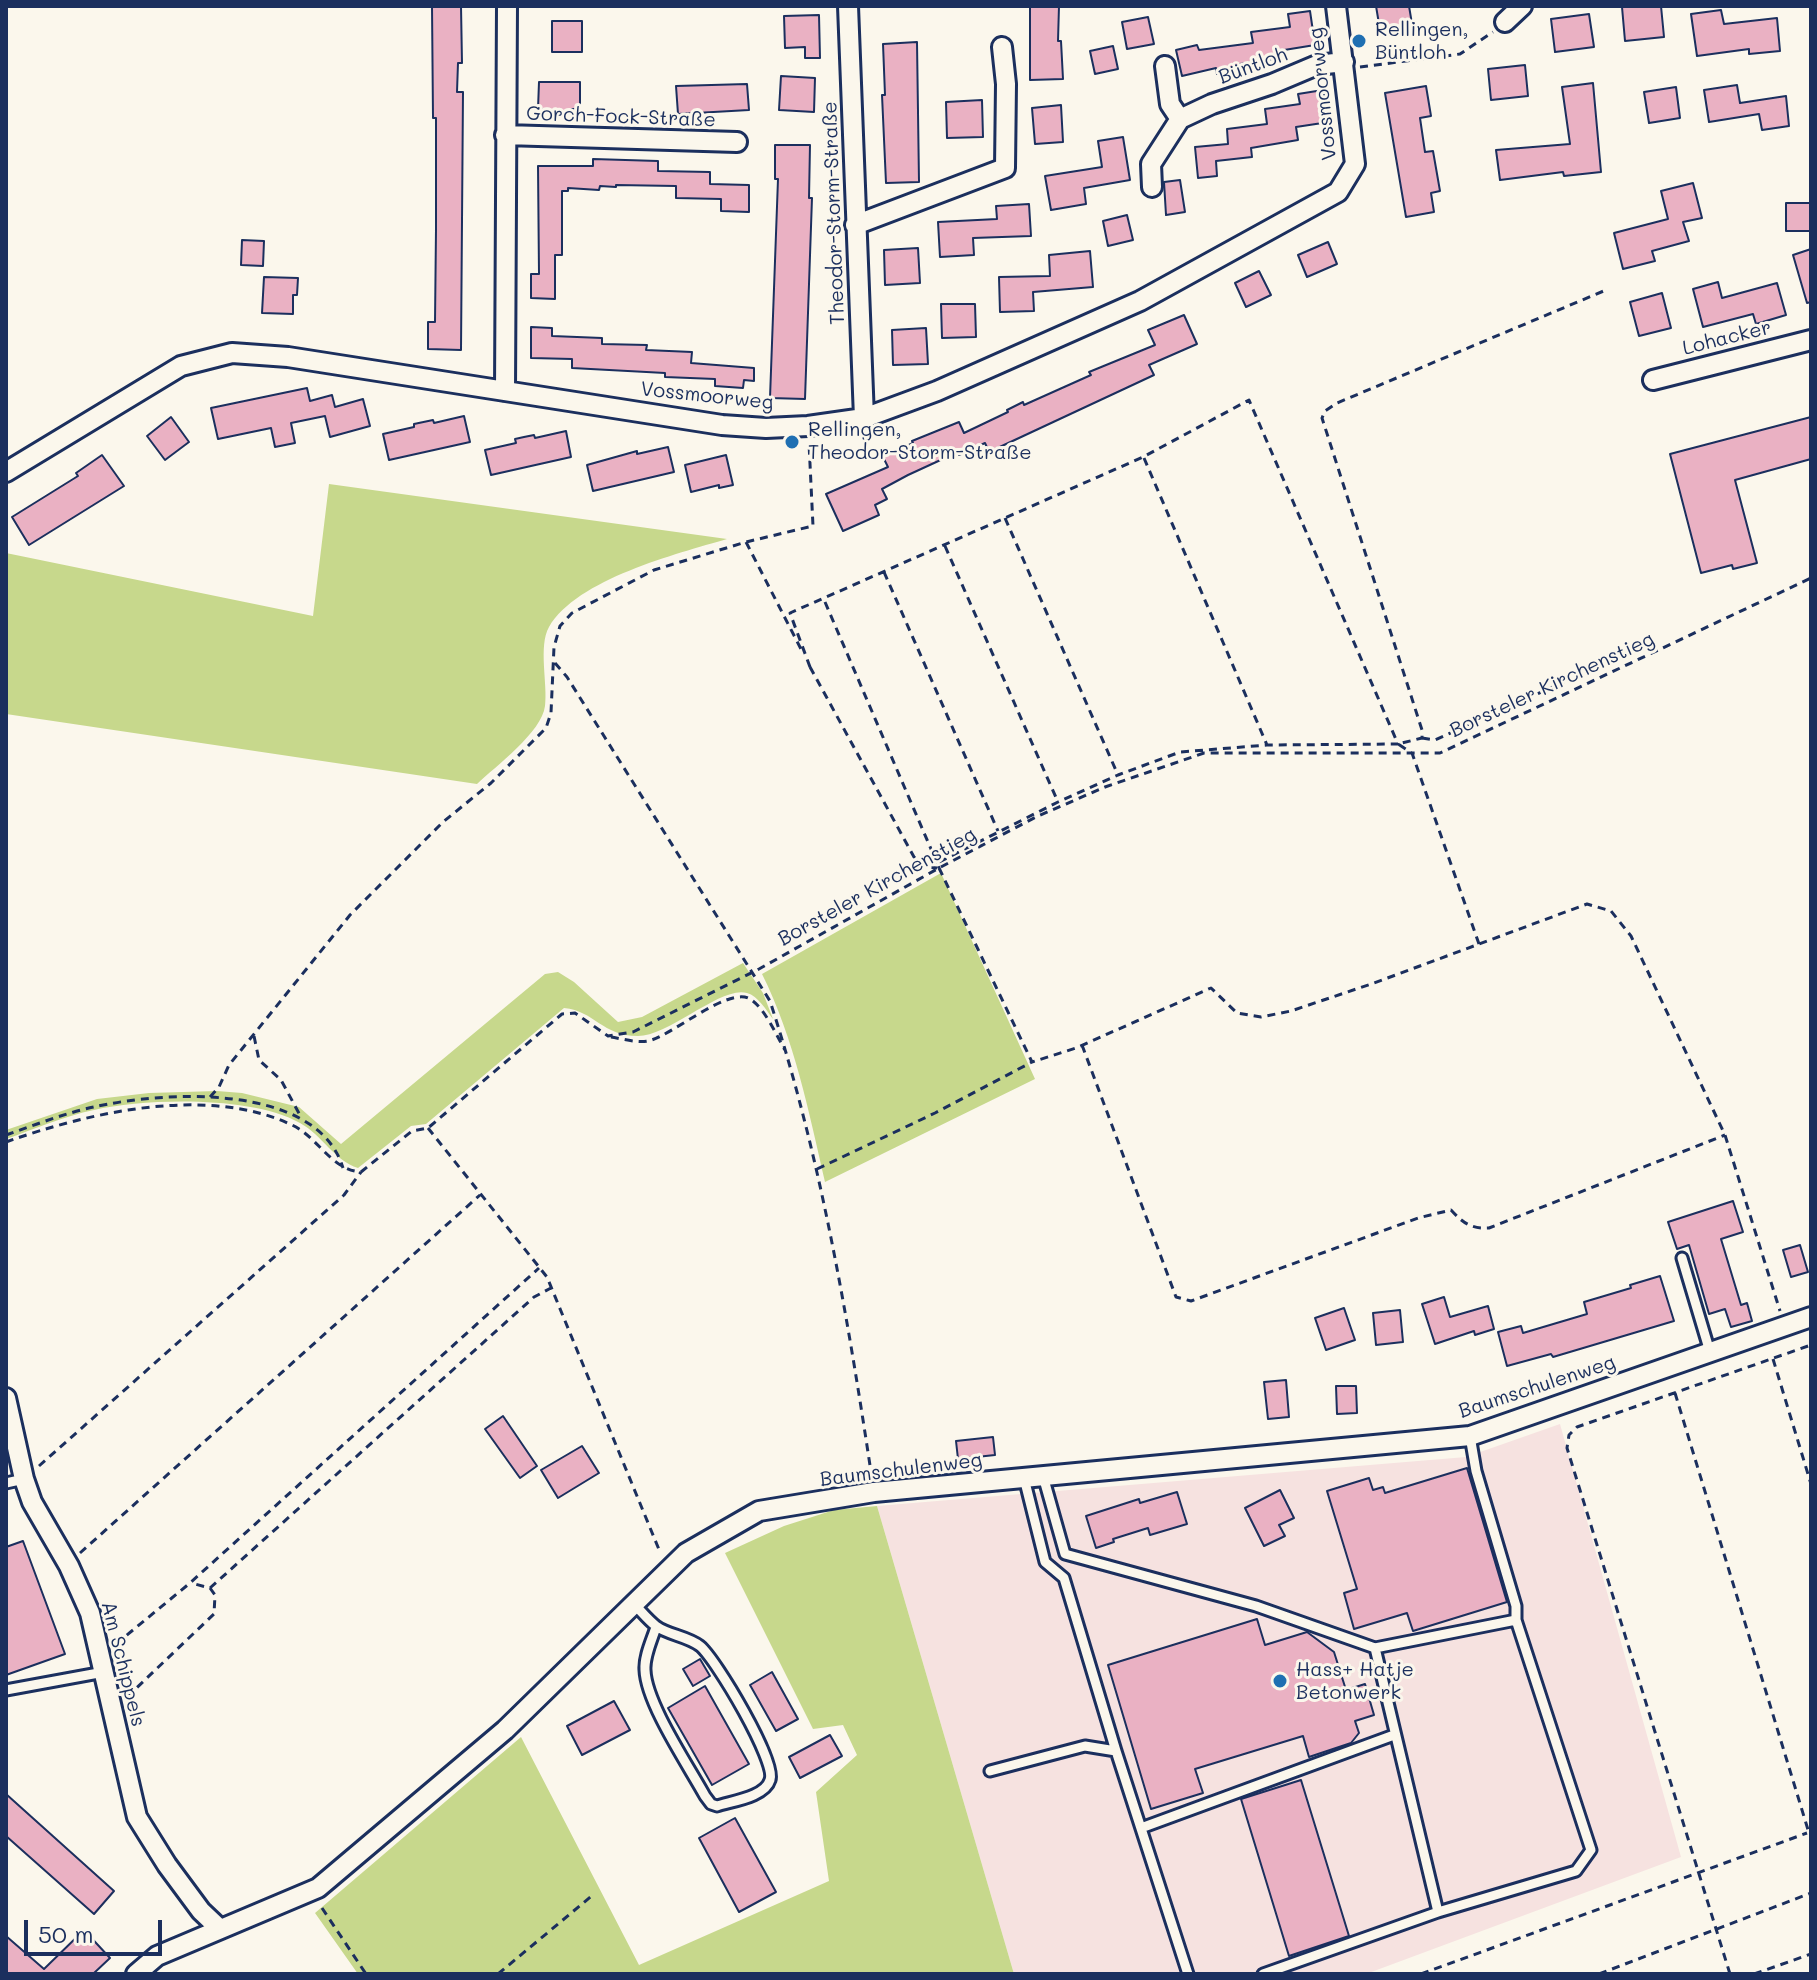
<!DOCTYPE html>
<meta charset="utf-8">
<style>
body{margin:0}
#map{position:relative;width:1817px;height:1980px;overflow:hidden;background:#fbf7ec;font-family:Mali,sans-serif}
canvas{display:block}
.frame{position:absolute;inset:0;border:8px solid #1b2f5e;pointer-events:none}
.scale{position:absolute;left:24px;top:1920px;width:138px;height:36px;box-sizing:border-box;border:4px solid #1b2f5e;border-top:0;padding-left:10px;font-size:24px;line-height:28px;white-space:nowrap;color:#1b2f5e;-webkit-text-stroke:6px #fbf7ec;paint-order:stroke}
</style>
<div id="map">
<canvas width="1817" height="1980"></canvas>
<div class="frame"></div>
<div class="scale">50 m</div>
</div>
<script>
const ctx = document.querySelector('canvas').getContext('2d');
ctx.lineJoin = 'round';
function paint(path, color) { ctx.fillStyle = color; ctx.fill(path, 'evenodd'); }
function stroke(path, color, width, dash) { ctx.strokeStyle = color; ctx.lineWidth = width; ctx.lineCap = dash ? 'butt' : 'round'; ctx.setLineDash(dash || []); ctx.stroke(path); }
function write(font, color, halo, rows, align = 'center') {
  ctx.font = font + ' Mali,sans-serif'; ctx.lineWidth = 6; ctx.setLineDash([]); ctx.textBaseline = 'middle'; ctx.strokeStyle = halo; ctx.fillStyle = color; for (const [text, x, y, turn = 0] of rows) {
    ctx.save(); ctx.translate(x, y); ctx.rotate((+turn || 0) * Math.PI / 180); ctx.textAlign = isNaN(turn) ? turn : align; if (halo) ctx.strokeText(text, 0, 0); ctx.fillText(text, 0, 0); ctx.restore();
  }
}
const built = new Path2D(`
 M 1560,1424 L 1681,1857 L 1366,1974 L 1014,1974 L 877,1506 L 1466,1457 Z`);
const green = new Path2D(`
 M 329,484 L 727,539 C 676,554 577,579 549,627 C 538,646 548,685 545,706 C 542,732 496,766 477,784 L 6,714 L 6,553 L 313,616 Z
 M 941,873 L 1035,1079 L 825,1182 C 809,1112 794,1038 762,974 Z
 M 743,963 L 763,993 L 773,1019 C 766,1010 758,996 747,993 C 722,985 669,1036 638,1036 C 602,1036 595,1011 564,1008 L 426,1124 L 411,1126 L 358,1168 C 335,1161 322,1135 300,1123 C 252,1096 148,1098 94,1110 C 64,1116 35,1129 6,1139 L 6,1130 L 97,1099 L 149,1093 L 217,1091 L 242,1093 L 299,1107 L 341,1144 L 545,974 L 558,972 L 574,982 L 618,1022 L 642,1017 Z
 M 877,1506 L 1014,1974 L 358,1974 L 315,1913 L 521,1737 L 639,1965 L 829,1881 L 816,1792 L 857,1755 L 843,1725 L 813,1729 L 725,1553 L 784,1526 L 834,1510 Z`);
const building = new Path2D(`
 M 432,6 L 461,6 L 462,63 L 458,63 L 457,92 L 463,92 L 461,350 L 428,349 L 428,322 L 435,322 L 436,229 L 436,118 L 433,118 Z
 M 1030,6 L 1059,6 L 1058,41 L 1061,41 L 1063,79 L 1030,80 Z
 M 1376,6 L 1409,6 L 1412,24 L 1380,30 Z
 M 1635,6 L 1661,6 L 1664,37 L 1625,41 L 1622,7 Z
 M 1721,10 L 1724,24 L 1777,18 L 1780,51 L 1749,54 L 1749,49 L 1697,56 L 1691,14 Z
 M 1310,11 L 1315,45 L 1278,51 L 1279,58 L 1240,64 L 1242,71 L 1217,74 L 1216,68 L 1182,76 L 1176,50 L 1197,45 L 1199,50 L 1253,43 L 1251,32 L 1290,27 L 1288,14 Z
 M 1589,14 L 1594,47 L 1555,52 L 1551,19 Z
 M 819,15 L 820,58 L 805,58 L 805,47 L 785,48 L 784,16 Z
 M 1148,17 L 1154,44 L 1127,49 L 1122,22 Z
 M 552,21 L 582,21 L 582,52 L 552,52 Z
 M 917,42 L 919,182 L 886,183 L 882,95 L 885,95 L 883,44 Z
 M 1113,46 L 1118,69 L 1095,74 L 1090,51 Z
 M 1525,65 L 1528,96 L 1491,100 L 1488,69 Z
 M 781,76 L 815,78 L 814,112 L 779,110 Z
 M 539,82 L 580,82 L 580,109 L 572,109 L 573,113 L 546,112 L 546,109 L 538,109 Z
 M 1593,83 L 1601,172 L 1564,176 L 1563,172 L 1500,180 L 1496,150 L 1570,144 L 1562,87 Z
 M 747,84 L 749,110 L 678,114 L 676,86 Z
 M 1737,85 L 1740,103 L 1786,96 L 1789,126 L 1762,130 L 1759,114 L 1709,122 L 1704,90 Z
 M 1426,86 L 1431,116 L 1420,118 L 1425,152 L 1433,151 L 1440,191 L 1431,193 L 1434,212 L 1406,217 L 1385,93 Z
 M 1676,87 L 1680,118 L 1649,123 L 1644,92 Z
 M 1323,90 L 1329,122 L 1296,127 L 1298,140 L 1251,148 L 1252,157 L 1216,161 L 1217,176 L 1198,178 L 1195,147 L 1228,144 L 1227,129 L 1267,124 L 1265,109 L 1300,104 L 1298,94 Z
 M 982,100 L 983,137 L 947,138 L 946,102 Z
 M 1061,105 L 1063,142 L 1035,144 L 1032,108 Z
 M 1123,137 L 1130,180 L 1084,188 L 1086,204 L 1051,210 L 1045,176 L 1102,167 L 1098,141 Z
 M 775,145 L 810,145 L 809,198 L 812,198 L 805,399 L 770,398 L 778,179 L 775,179 Z
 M 593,159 L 658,161 L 658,171 L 710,172 L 710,184 L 749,185 L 749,212 L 721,211 L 721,199 L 676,198 L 676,186 L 616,185 L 616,187 L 600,186 L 599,190 L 568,188 L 568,191 L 562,191 L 562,255 L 555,255 L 555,299 L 531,298 L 531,274 L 539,274 L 538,166 L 593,166 Z
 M 1180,180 L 1185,212 L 1166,215 L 1164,182 Z
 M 1693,183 L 1702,218 L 1683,222 L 1689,241 L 1652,251 L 1655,261 L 1623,269 L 1614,233 L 1668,219 L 1661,191 Z
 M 1786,203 L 1811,203 L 1811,231 L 1786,231 Z
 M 1029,204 L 1031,236 L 973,238 L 974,255 L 940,257 L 938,222 L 997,219 L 996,206 Z
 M 1127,215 L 1133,240 L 1108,246 L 1103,221 Z
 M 242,240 L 264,241 L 263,266 L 241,265 Z
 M 1328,242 L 1337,264 L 1307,277 L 1298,255 Z
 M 918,248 L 920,283 L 885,285 L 884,250 Z
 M 1811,249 L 1811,302 L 1807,303 L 1793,255 Z
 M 1090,251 L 1093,287 L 1033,292 L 1034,311 L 1000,312 L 999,277 L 1050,276 L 1049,255 Z
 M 1259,271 L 1271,295 L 1246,307 L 1235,283 Z
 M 264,277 L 298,278 L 297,295 L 293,295 L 293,314 L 262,313 Z
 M 1718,282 L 1722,298 L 1777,283 L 1786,315 L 1756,324 L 1753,314 L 1703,327 L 1693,289 Z
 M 1662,293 L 1671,328 L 1639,336 L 1630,302 Z
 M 941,304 L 975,304 L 976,337 L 942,338 Z
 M 1184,315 L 1197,344 L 1149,365 L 1154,375 L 989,452 L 985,443 L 959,455 L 958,452 L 908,475 L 882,489 L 887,499 L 875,505 L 879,515 L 843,531 L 826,494 L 888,467 L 883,457 L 913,443 L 912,441 L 959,422 L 964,433 L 1008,412 L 1007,410 L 1023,402 L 1024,405 L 1091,375 L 1089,372 L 1155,345 L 1148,330 Z
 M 531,327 L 552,328 L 552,336 L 602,338 L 602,344 L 647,345 L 646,350 L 692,352 L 691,363 L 754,368 L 754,381 L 744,380 L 743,388 L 715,386 L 715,379 L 665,377 L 665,373 L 572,368 L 572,359 L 531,358 Z
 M 926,328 L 928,364 L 893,365 L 892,330 Z
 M 307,388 L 310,401 L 332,395 L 335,407 L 363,399 L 370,426 L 330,437 L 325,416 L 291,423 L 295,443 L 275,447 L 271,428 L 218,439 L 211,408 Z
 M 464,416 L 470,442 L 389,460 L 383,434 L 414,427 L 414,424 L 433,420 L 434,423 Z
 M 171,417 L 189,442 L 165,460 L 147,436 Z
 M 1811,417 L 1811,459 L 1735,480 L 1757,563 L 1733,569 L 1732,565 L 1701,573 L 1670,454 Z
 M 566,431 L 571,457 L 491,475 L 485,450 L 516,443 L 515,439 L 524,437 L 534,435 L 535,438 Z
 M 668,447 L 674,472 L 593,491 L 587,465 L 637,451 L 637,454 Z
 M 102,455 L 124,486 L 29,545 L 12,517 L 78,476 L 76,473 Z
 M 726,455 L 733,485 L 719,488 L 719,485 L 691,492 L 685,465 Z
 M 1733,1201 L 1743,1232 L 1721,1239 L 1741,1305 L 1747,1303 L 1752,1321 L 1731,1327 L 1725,1309 L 1709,1314 L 1689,1245 L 1677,1249 L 1668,1222 Z
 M 1800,1245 L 1808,1272 L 1791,1277 L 1783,1250 Z
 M 1660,1276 L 1674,1321 L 1553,1357 L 1551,1354 L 1507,1366 L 1498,1332 L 1521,1326 L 1523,1333 L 1587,1314 L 1584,1302 L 1631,1288 L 1630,1285 Z
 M 1444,1297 L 1450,1317 L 1488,1306 L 1494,1329 L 1475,1335 L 1474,1331 L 1435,1344 L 1422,1304 Z
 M 1344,1308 L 1355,1340 L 1326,1350 L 1315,1318 Z
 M 1400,1310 L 1403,1342 L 1376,1345 L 1373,1313 Z
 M 1286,1380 L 1289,1417 L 1268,1419 L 1264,1382 Z
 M 1336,1386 L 1356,1386 L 1357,1413 L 1337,1414 Z
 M 503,1416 L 537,1466 L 520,1478 L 485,1429 Z
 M 993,1437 L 995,1455 L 958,1459 L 956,1441 Z
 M 582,1446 L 599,1473 L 558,1498 L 541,1470 Z
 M 1467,1468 L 1507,1602 L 1413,1631 L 1407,1613 L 1354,1629 L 1344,1593 L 1357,1589 L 1327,1491 L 1369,1478 L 1373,1490 L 1383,1487 L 1385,1493 Z
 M 1280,1490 L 1294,1518 L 1279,1525 L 1285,1536 L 1264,1546 L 1245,1508 Z
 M 1177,1492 L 1187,1524 L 1150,1535 L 1148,1528 L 1113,1539 L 1114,1542 L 1096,1548 L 1086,1516 L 1139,1499 L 1140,1503 Z
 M 23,1541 L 65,1654 L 6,1675 L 6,1547 Z
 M 1257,1619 L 1265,1645 L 1307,1632 L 1334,1652 L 1346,1690 L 1365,1684 L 1374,1715 L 1355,1721 L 1359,1733 L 1351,1743 L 1309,1757 L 1303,1736 L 1195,1769 L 1203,1793 L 1151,1809 L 1108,1665 Z
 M 700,1659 L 710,1676 L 693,1686 L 683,1669 Z
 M 772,1672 L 798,1719 L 776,1731 L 750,1685 Z
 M 705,1686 L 749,1764 L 712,1785 L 668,1708 Z
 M 614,1701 L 630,1730 L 582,1755 L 567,1726 Z
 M 830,1735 L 842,1756 L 800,1778 L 789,1757 Z
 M 1301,1780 L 1349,1936 L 1289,1956 L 1241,1799 Z
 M 6,1794 L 114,1891 L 94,1914 L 6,1836 Z
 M 735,1818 L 776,1892 L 739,1912 L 699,1838 Z
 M 84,1930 L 110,1958 L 93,1974 L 6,1974 L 6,1936 L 44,1969 Z`);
const path = new Path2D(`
 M 1360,67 L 1460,54 L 1493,32
 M 1144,458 L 1267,745
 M 1005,518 L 1118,775
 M 746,542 L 803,653
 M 945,546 L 1058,802
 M 884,572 L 998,831
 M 825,602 L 937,863
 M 555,663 L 567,677 L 770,1001 C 820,1154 847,1313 871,1472
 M 810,667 L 790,613 L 1143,457 L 1249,400 L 1398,744 L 1267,745 L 1180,752 L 1118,775 L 1058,802 L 937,863 L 939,868
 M 810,667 L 914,857 L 925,867 L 937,868
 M 1422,738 L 1435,740 L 1564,682
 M 939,868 L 1032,1062 L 1076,1048 L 1211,988 L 1237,1013 L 1261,1017 L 1291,1011 L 1374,983 L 1587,904 L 1611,911 L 1631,936 L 1725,1135 L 1780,1311
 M 1479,944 L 1412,753 L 1398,744 L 1422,738 L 1422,730 L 1322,418 L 1325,411 L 1337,403 L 1606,290
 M 254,1036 L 259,1060 L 281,1080 L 301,1117
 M 611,1037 C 623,1039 637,1043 648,1041 C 672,1036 728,986 750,999 C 765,1008 776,1035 785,1050
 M 1082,1045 L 1176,1297 L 1191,1301 L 1418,1218 L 1451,1210 C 1463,1223 1471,1229 1489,1228 L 1725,1135
 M 210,1097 L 219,1087 L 229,1065 L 350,915 L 443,822 L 491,783 L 546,728 L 551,713 L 554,647 L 560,626 L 572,613 L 654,570 L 746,542 L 813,526 L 809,443
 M 428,1128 L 547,1277 L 660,1552
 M 6,1135 C 35,1125 65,1113 94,1107 C 163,1091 317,1082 343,1168
 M 6,1142 C 90,1112 208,1085 292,1125 C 318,1137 331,1170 361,1172 L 412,1131 L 428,1128 L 562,1014 L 575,1013 L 608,1036 L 633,1032 L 759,969 L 939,868 L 1036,817 L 1105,787 L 1204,753 L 1440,753 L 1811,578
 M 817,1169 L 935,1113 L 1032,1062
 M 1773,1359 L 1811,1484
 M 1675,1393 L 1809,1833
 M 39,1466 L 344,1195 L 361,1172
 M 80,1553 L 480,1195
 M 210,1588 L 534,1297 L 551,1288
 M 116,1644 L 190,1583 L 539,1268
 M 127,1697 L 214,1614 L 215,1595 L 210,1588 L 191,1583
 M 322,1908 L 366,1974
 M 498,1974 L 594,1894
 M 1421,1974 L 1807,1833
 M 1599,1974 L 1811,1893
 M 1730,1974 L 1567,1448 L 1569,1435 L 1577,1427 L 1811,1345
 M 1754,1974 L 1811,1954`);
const lane = new Path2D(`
 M 1682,1258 L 1710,1352
 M 1470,1436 L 1476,1471 L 1516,1606 L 1516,1620
 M 1043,1476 L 1065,1554 L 1256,1606 L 1375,1648 L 1516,1620 L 1591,1850 L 1576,1871 L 1438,1912 L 1375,1648
 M 1024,1478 L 1045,1562 L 1064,1578 L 1116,1751 L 1188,1974
 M 6,1483 L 24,1479
 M 634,1604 C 641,1611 648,1620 656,1626 C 668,1635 687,1636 700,1646 C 716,1659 777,1762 770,1780 C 765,1797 732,1801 717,1806 L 711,1804 L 705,1796 C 688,1765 646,1703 645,1670 C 644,1656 652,1640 656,1627
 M 6,1690 L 104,1672
 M 990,1771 L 1085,1746 L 1116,1751
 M 1141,1828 L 1394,1735
 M 1263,1974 L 1438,1912`);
const street = new Path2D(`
 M 848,6 L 864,418
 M 1505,22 L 1522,6
 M 1165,66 L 1170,104 L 1180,119
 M 505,135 L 737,142
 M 1152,187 L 1151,164 L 1180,119 L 1212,104 L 1272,84 L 1317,65 L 1344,62
 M 855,225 L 1005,168 L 1006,84 L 1002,47
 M 1653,380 L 1811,340
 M 505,391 L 507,6
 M 6,472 L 181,366 L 232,353 L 288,357 L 722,425 L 766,428 L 808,426 L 864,418 L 937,391 L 1140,301 L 1338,192 L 1355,164 L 1336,6
 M 6,1398 L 24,1479 L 32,1502 L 69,1566 L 90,1613 L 137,1817 L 167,1865 L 201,1911 L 220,1929
 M 136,1974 L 157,1956 L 318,1888 L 505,1730 L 686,1553 L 759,1511 L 874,1492 L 1470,1436 L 1811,1317`);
const markers = [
 [1359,41,8,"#1f6fb2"],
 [792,442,8,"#1f6fb2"],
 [1280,1681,8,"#1f6fb2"]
];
const poiNames = [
 ["Rellingen,",1375,30],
 ["Büntloh",1375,53],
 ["Rellingen,",808,430],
 ["Theodor-Storm-Straße",808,453],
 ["Hass+ Hatje",1296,1670],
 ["Betonwerk",1296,1693]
];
const streetNames = [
 ["Büntloh",1253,66,-20],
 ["Vossmoorweg",1323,94,-96],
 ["Gorch-Fock-Straße",621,117,2],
 ["Theodor-Storm-Straße",834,213,-92],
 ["Lohacker",1727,338,-14],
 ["Vossmoorweg",707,396,6],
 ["Borsteler Kirchenstieg",1552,685,-25],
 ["Borsteler Kirchenstieg",877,887,-29],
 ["Baumschulenweg",1537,1387,-18],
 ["Baumschulenweg",901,1470,-7],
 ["Am Schippels",123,1664,76]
];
paint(built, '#f6e2e0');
paint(green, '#c7d88c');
paint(building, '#eab1c3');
stroke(building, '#1b2f5e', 2);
stroke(lane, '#1b2f5e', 15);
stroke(street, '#1b2f5e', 24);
stroke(path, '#1b2f5e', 3, [8, 6]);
stroke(lane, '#fbf7ec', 9);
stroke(street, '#fbf7ec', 18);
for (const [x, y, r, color] of markers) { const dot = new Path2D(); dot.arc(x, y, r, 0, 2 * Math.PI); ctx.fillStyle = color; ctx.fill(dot); stroke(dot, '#fbf7ec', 3); }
write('20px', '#1b2f5e', '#fbf7ec', poiNames, 'left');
write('20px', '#1b2f5e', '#fbf7ec', streetNames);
</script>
